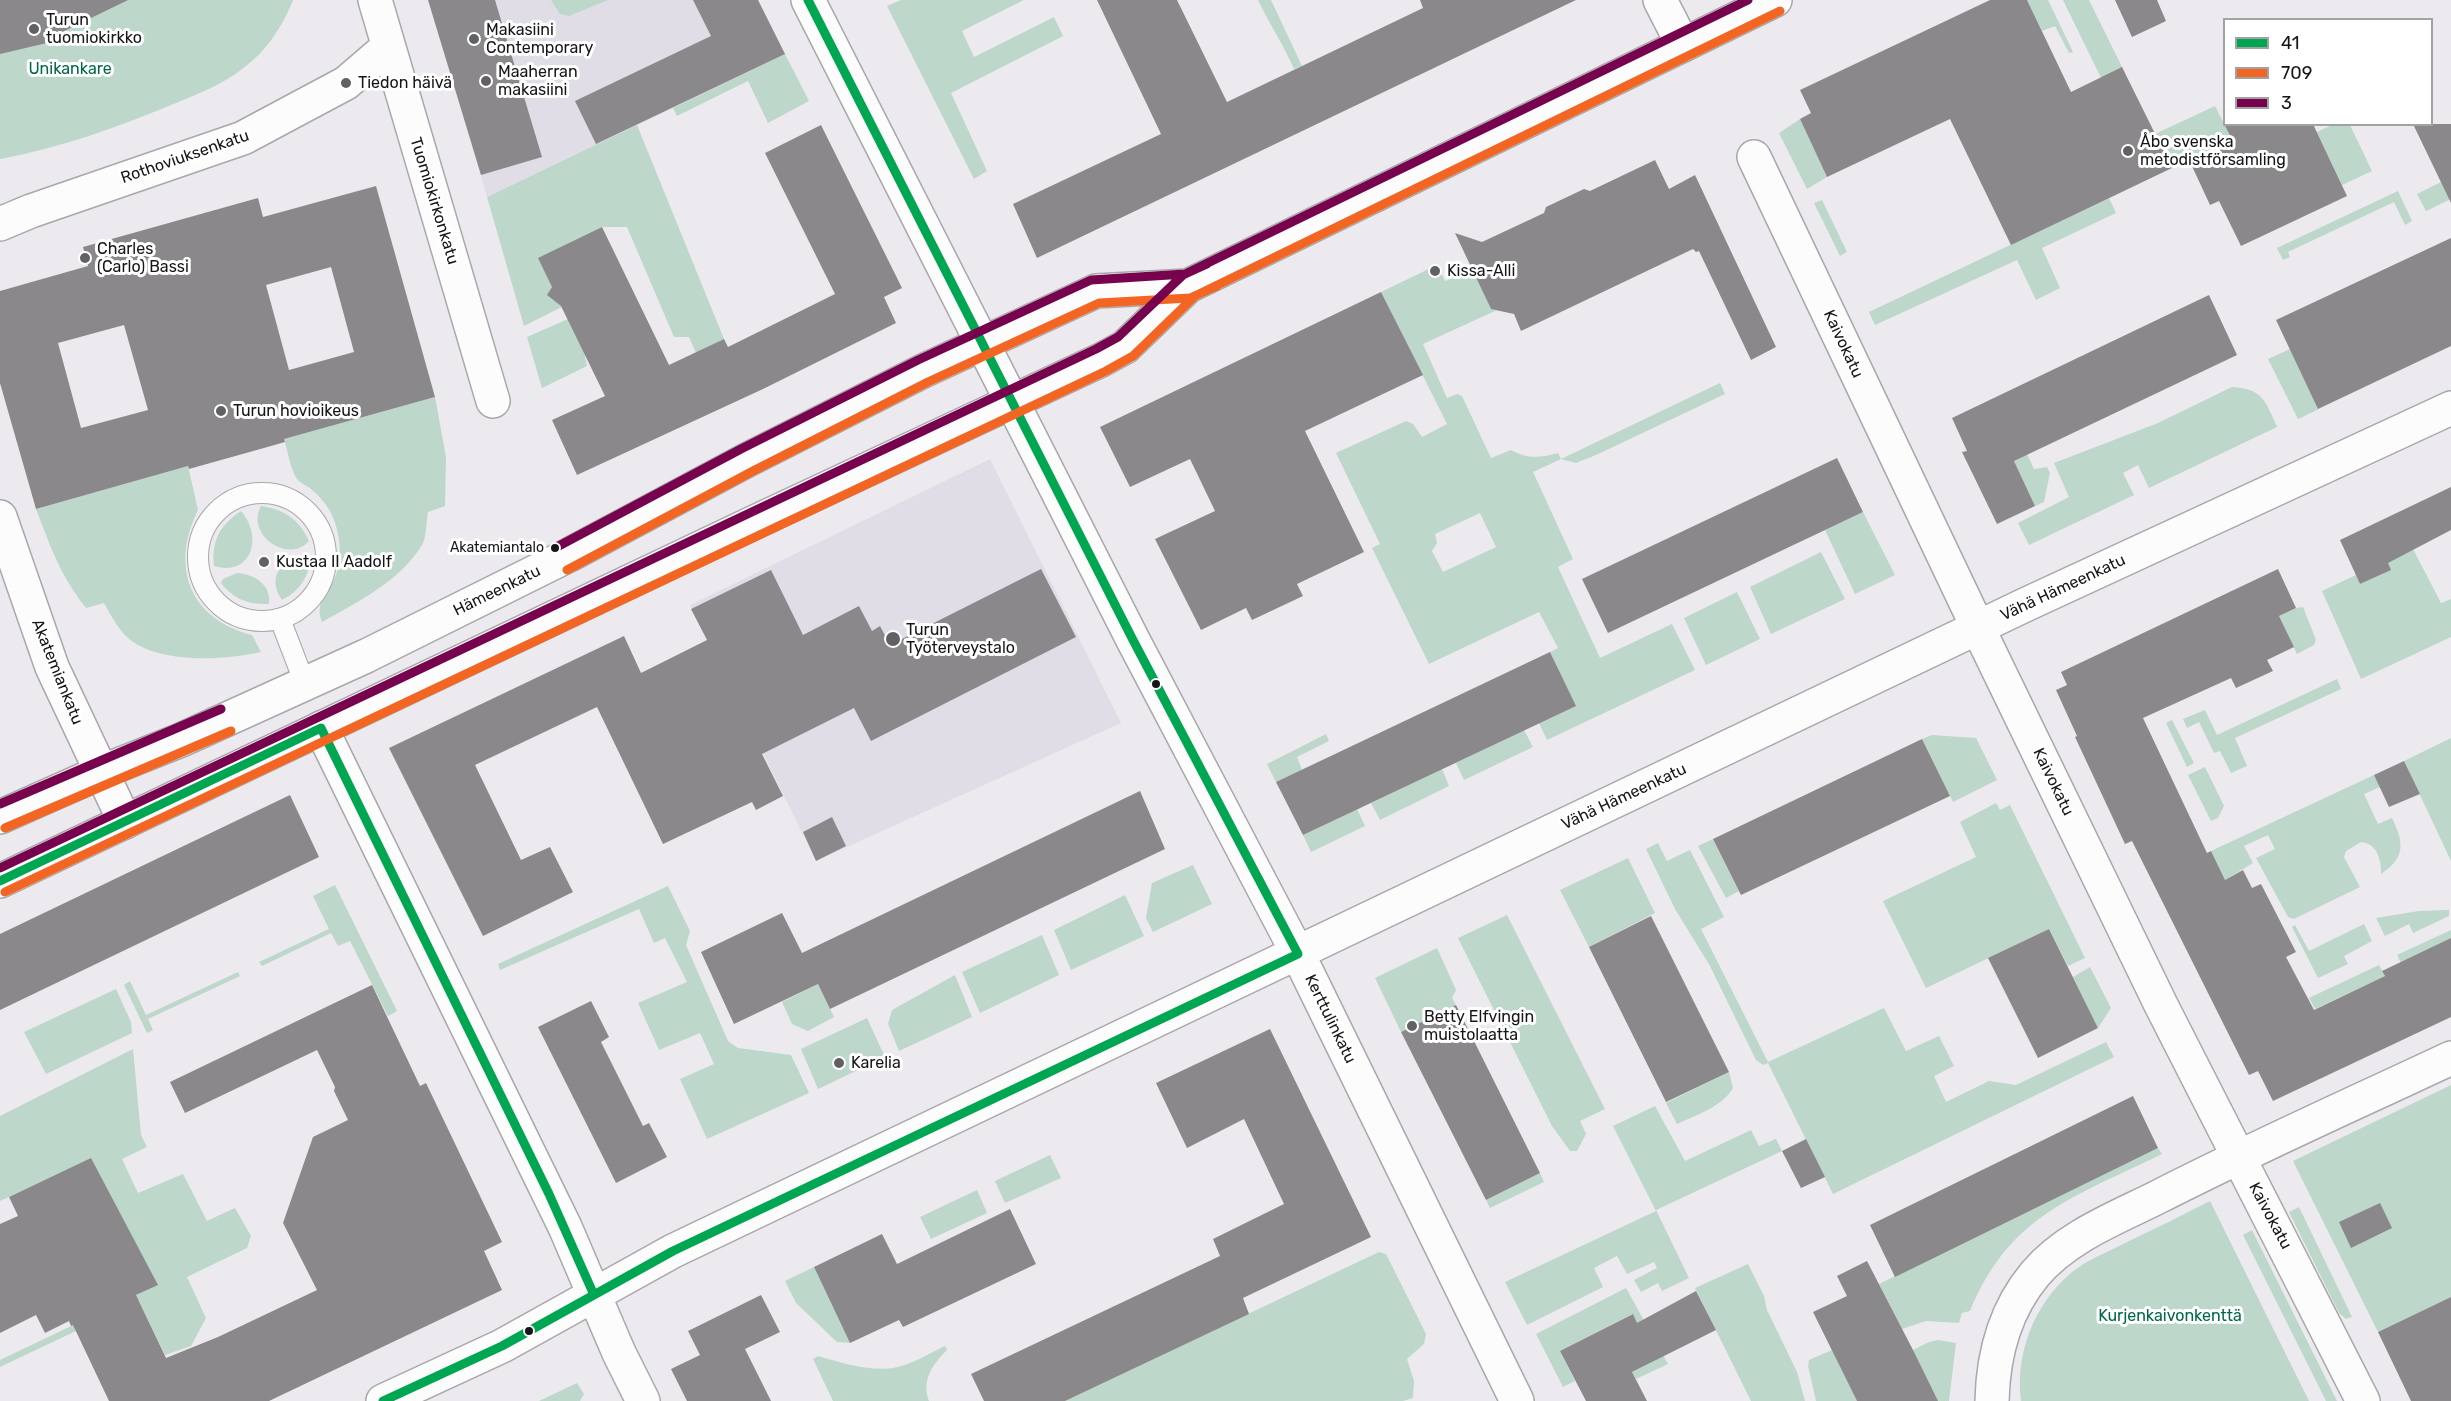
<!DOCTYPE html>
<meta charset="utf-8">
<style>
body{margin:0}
#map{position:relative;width:2451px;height:1401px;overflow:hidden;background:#eceaee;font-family:Rubik,sans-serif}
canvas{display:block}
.legend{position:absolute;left:2223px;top:18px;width:210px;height:108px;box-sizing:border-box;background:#fff;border:2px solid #a2a1a3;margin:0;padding:8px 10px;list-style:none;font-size:18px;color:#161518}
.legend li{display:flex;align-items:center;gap:12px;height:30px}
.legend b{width:30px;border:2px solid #a2a1a3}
</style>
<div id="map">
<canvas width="2451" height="1401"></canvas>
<ul class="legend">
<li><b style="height:8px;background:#00a651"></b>41</li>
<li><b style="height:8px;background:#f26522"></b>709</li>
<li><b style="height:8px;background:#77034e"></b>3</li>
</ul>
</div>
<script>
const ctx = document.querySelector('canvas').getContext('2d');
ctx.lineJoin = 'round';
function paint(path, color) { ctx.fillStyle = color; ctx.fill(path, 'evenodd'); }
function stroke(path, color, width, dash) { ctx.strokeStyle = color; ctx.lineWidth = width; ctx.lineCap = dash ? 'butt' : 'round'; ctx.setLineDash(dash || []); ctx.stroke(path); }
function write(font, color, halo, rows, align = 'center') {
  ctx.font = font + ' Rubik,sans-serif'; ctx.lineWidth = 6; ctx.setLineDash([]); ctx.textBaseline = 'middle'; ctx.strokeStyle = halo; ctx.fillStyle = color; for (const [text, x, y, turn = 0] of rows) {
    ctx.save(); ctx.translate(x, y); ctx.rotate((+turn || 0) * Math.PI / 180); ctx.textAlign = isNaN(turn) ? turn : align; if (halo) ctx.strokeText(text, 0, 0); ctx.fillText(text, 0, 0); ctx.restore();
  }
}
const built = new Path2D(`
 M 431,0 L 758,0 L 785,54 L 487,197 Z
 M 990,459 L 1121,723 L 816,861 L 690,605 Z`);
const green = new Path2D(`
 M 0,0 L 293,0 C 285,21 270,46 252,61 C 230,81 203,92 176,103 C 119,127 60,148 0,159 Z
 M 551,0 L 608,0 L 569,16 L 560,14 Z
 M 901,0 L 1024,0 L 962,31 L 974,57 L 1054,17 L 1063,36 L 951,93 L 987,171 L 974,179 L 887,6 Z
 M 1258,0 L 1271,0 L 1302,66 L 1294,69 C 1284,45 1269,24 1258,0 Z
 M 2027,0 L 2048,0 L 2073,52 L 2069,53 L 2055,26 L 2042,31 Z
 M 2063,0 L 2089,0 L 2125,73 L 2104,84 Z
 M 785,54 L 809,101 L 768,123 L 748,81 L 677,116 L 673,108 Z
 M 2215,106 L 2232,139 L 2172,168 L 2155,134 Z
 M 1800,119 L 1827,177 L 1807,189 L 1779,133 Z
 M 637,125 L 724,339 L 696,353 L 689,337 L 674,337 L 627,227 L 602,227 L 560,248 L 552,287 L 548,295 L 562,307 L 524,326 L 487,197 Z
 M 2332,125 L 2350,125 L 2372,171 L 2342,185 L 2317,132 Z
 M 2451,177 L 2451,199 L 2426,211 L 2417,194 Z
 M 2398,191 L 2412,221 L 2405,225 L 2394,202 L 2288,252 L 2290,257 L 2283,260 L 2277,248 Z
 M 2109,198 L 2116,213 L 2042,248 L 2060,288 L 2036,300 L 2017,260 L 1875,325 L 1869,312 Z
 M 1822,200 L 1847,252 L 1840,256 L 1814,203 Z
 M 1437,265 L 1445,281 L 1471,271 L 1474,272 L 1491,309 L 1497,310 L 1423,344 L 1447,398 L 1457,394 L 1462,396 L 1491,458 L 1511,450 C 1527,459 1541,458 1558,453 L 1561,459 L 1720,383 L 1725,394 L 1596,455 L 1576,463 L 1561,459 L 1533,472 L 1573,559 L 1558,567 L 1600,658 L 1672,624 L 1695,670 L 1547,740 L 1539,723 L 1575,706 L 1550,652 L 1558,648 L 1539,612 L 1429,664 L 1372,548 L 1380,544 L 1336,453 L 1406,421 L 1413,424 L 1422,437 L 1447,424 L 1381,292 ZM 1480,513 L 1496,547 L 1443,572 L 1432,551 L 1437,543 L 1435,534 Z
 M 568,319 L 584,352 L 587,366 L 542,388 L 527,337 Z
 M 2290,349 L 2319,409 L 2298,419 L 2268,359 Z
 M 2232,387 C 2263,389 2265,400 2277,427 L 2149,488 L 2138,465 L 2123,473 L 2134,495 L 2029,545 L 2018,523 L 2069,497 L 2054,463 L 2158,423 Z
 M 435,397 L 446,457 L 445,506 L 428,512 C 426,522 427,536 422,545 C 400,581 358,602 322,622 C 314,602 329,593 336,575 C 340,563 341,547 338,534 C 335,517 326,501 312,490 C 308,486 301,484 297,479 C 290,469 288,451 284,439 Z
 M 2027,454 L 2034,469 L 2047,467 L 2050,473 L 2044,502 L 2035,506 L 2014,461 Z
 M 188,466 L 198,510 C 170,566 189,619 252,635 L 261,652 C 226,660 171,663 138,645 C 122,637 113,619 104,603 L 86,608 C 60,575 51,548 36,509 Z
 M 261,506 C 285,510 299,519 309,541 C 288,565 245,534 261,506 Z
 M 241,511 C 264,538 251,577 214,566 C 211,541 220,525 241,511 Z
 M 1863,512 L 1895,575 L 1855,594 L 1825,530 Z
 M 2413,549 L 2441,603 L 2451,599 L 2451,637 L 2361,679 L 2322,591 L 2356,575 L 2360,584 L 2390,570 L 2387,561 Z
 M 1821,552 L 1845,599 L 1771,634 L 1750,587 Z
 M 299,555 L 311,557 C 309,576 300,591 282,600 C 268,580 278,563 299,555 Z
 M 237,573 C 253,574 272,584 269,604 C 249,605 233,599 221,583 L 223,579 Z
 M 1737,592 L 1760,639 L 1706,665 L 1684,618 Z
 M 2303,607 L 2316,640 L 2314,645 L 2297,654 L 2279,616 L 2296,608 Z
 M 2337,679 L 2341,689 L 2235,738 L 2247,766 L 2231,773 L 2220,751 L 2214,753 L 2199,722 L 2187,728 L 2183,719 L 2205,710 L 2217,735 Z
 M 2172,720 L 2194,763 L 2187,767 L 2166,723 Z
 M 1524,730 L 1533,747 L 1464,780 L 1456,763 Z
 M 1326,734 L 1329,741 L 1297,757 L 1302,770 L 1276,782 L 1267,764 Z
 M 1932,735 L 1976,738 L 1997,780 L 1953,802 L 1922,739 Z
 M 2451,738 L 2451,861 L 2404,761 Z
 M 2205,767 L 2224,806 L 2218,818 L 2211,821 L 2188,775 Z
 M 1442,769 L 1449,786 L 1380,820 L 1371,803 Z
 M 2374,775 L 2380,787 L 2364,794 L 2378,824 L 2392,818 C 2404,843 2406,857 2381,874 C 2382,861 2377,843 2361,842 L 2346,851 L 2344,857 L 2360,887 L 2294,919 L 2288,917 L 2256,858 L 2275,849 L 2268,835 L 2244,846 L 2253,863 L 2225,880 L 2211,851 Z
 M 1996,803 L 2000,810 L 2010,805 L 2085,958 L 2068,966 L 2049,929 L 1926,988 L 1883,901 L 1976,857 L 1960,822 Z
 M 1357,809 L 1365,826 L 1311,852 L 1303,835 Z
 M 1713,839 L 1739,891 L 1726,898 L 1698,846 Z
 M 1658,843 L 1667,861 L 1690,850 L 1724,917 L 1701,929 L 1768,1062 L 1884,1008 L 1906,1051 L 1939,1036 L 1954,1066 L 1934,1076 L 1946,1102 L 1989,1081 L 2016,1085 L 2106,1042 L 2114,1057 L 1833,1194 L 1768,1063 L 1763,1065 L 1756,1060 L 1710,966 L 1675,909 L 1646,849 Z
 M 1628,858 L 1655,913 L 1589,947 L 1560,890 Z
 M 1193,865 L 1212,904 L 1153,932 L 1146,918 L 1152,883 Z
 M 335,885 L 397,1011 L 388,1016 L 350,941 L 338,946 L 331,933 L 262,966 L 259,962 L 329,929 L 313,896 Z
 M 668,886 L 690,931 L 686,945 L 728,1041 L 738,1048 L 791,1055 L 809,1093 L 707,1139 L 680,1079 L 714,1064 L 700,1033 L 659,1050 L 638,1003 L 687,982 L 665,938 L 654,943 L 639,909 L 500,970 L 498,964 Z
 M 1125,895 L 1144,936 L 1071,970 L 1054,930 Z
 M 2449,910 L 2449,916 L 2413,933 L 2409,924 L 2385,936 L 2376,918 L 2419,911 Z
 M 1507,915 L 1605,1109 L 1580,1121 L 1586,1134 L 1577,1151 L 1570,1151 L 1552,1126 L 1458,938 Z
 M 2364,924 L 2372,941 L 2344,956 L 2348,964 L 2318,978 L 2292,927 L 2295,925 L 2309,951 Z
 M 2451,930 L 2451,938 L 2401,963 L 2397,955 Z
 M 1042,935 L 1059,975 L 980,1013 L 962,972 Z
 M 1437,948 L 1456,990 L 1452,998 L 1456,1005 L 1401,1032 L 1375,978 Z
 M 2379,965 L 2385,976 L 2315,1009 L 2309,998 Z
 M 2090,967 L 2111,1008 L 2098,1028 L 2073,977 Z
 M 238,972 L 240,976 L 148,1019 L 153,1030 L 147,1033 L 124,985 L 130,981 L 146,1015 Z
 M 955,975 L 972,1017 L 899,1051 L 888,1024 L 892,1010 Z
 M 818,984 L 834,1017 L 808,1031 L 792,1024 L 782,1002 Z
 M 116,989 L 131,1022 L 132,1033 L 46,1074 L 24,1032 Z
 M 867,1018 L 885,1057 L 818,1089 L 801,1049 Z
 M 133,1049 L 141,1135 L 147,1147 L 122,1159 L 138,1193 L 183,1174 L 207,1221 L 235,1208 L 251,1236 L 247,1248 L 187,1277 L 206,1318 L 191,1346 L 165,1355 L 139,1301 L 0,1367 L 0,1360 L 157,1285 L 91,1159 L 0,1201 L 0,1116 Z
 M 1729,1072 L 1733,1088 C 1722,1107 1696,1115 1677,1124 L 1666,1103 Z
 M 2451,1085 L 2451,1297 L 2378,1332 L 2293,1161 Z
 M 1655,1106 L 1685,1161 L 1751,1130 L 1759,1146 L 1776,1139 L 1782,1151 L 1656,1210 L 1689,1278 L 1662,1291 L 1658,1283 L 1641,1292 L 1634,1280 L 1657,1268 L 1654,1262 L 1627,1274 L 1617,1256 L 1594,1268 L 1603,1287 L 1527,1325 L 1505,1282 L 1656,1211 L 1613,1126 Z
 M 2158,1148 L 2162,1154 C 2075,1197 2010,1214 1970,1311 L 1962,1313 L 1959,1323 L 1926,1321 L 1902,1329 L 1879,1284 Z
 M 1050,1155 L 1061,1178 L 1005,1203 L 995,1181 Z
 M 1540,1173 L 1544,1182 L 1490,1208 L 1486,1200 Z
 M 977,1190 L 987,1213 L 931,1239 L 920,1217 Z
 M 2210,1201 L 2309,1401 L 2021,1401 C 2015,1354 2034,1304 2071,1273 C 2086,1260 2106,1253 2123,1244 C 2152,1230 2181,1216 2210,1201 Z
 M 2299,1207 L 2352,1317 L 2346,1319 L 2339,1313 L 2289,1212 Z
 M 2252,1230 L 2337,1401 L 2326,1401 L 2243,1235 Z
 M 1379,1252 L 1386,1254 L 1426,1334 L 1424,1344 L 1407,1359 L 1414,1381 L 1413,1398 L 1403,1401 L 1064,1401 Z
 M 1748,1264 L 1764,1296 L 1767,1310 L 1797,1372 L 1805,1401 L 1751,1401 L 1695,1288 Z
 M 814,1267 L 850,1343 L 837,1342 L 796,1303 L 785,1281 Z
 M 1626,1288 L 1668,1364 L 1636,1379 L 1632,1372 L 1656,1360 L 1632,1314 L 1560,1351 L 1575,1381 L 1563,1387 L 1536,1334 Z
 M 1938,1340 L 1956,1343 L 1949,1401 L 1923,1401 L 1913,1350 L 1929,1342 Z
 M 945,1346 L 947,1350 C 933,1364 921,1380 929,1401 L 833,1401 L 813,1359 L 818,1356 C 842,1363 873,1373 898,1367 C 914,1363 930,1353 945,1346 Z
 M 1832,1350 L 1857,1401 L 1816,1401 L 1808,1366 L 1809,1360 Z
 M 577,1383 L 584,1394 L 580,1401 L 539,1401 Z`);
const building = new Path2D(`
 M 0,0 L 128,0 L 50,38 L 51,42 L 0,54 Z
 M 428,0 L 495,0 L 542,157 L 481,175 Z
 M 693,0 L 758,0 L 785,54 L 596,144 L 575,101 L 711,36 Z
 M 1097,0 L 1177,0 L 1227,102 L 1423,8 L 1420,0 L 1576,0 L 1037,258 L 1013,204 L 1161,134 Z
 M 1990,0 L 2027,0 L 2071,92 L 2122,67 L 2172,168 L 2011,245 L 1950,119 L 1827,177 L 1800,119 L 1811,113 L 1800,90 Z
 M 2115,0 L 2157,0 L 2166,21 L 2132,37 Z
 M 2224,124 L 2313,124 L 2347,196 L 2241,246 L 2219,201 L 2210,205 L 2191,164 L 2234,143 Z
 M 2413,124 L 2451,124 L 2451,203 Z
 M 821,125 L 902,288 L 884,297 L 896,323 L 763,389 L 577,475 L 552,420 L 605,396 L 561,306 L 547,295 L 552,287 L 538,258 L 602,227 L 669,365 L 724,339 L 728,347 L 835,294 L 765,153 Z
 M 1655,160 L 1669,189 L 1695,175 L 1776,347 L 1751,360 L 1699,251 L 1696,252 L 1693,249 L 1521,331 L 1514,314 L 1491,309 L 1455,233 L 1482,242 L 1544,213 L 1546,207 L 1584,189 L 1590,191 Z
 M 376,186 L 435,397 L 284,439 L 285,442 L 271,446 L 189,469 L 188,466 L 36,509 L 0,383 L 0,291 L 88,266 L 83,247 L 258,198 L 263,217 ZM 331,267 L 354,352 L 289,370 L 266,285 ZM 124,325 L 148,410 L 81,428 L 58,343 Z
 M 2451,238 L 2451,346 L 2318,409 L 2276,320 Z
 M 1381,292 L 1423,375 L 1305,431 L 1364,552 L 1297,584 L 1303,596 L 1252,620 L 1246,608 L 1201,630 L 1155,539 L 1215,511 L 1190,459 L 1130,487 L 1100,427 Z
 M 2209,295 L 2237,355 L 2014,461 L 2035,506 L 1997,524 L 1962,452 L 1967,451 L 1952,418 Z
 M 1837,458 L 1863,512 L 1608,633 L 1582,579 Z
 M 2451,487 L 2451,530 L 2388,563 L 2391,570 L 2360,584 L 2340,540 Z
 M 1041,569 L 1076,637 L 871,741 L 854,708 L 762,754 L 783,796 L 756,810 L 752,802 L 663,844 L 597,707 L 475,765 L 521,860 L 550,847 L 573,892 L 483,936 L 389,748 L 624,636 L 641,673 L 707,640 L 691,609 L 771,570 L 803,635 L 859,606 L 872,631 L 880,626 L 890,645 Z
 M 2278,569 L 2296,608 L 2279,616 L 2294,647 L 2267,660 L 2273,671 L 2236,688 L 2231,678 L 2143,718 L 2207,853 L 2211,851 L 2225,880 L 2243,870 L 2252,888 L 2261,884 L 2296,952 L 2286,957 L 2314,1010 L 2385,976 L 2382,971 L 2451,938 L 2451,1017 L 2273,1101 L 2258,1071 L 2249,1075 L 2132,841 L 2125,844 L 2075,737 L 2077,736 L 2056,690 L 2067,685 L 2061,672 Z
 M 1550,652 L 1576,706 L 1303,835 L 1276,782 Z
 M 1922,739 L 1950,796 L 1741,895 L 1713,839 Z
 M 2404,761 L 2420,794 L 2389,807 L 2374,775 Z
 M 1140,791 L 1165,849 L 830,1009 L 818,984 L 734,1024 L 701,952 L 782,913 L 802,953 Z
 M 290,795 L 319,857 L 0,1010 L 0,934 Z
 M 832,817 L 846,846 L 816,861 L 803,832 Z
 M 1651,916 L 1729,1072 L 1666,1102 L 1589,947 Z
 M 2049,929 L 2098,1028 L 2038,1058 L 1988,958 Z
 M 372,985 L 420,1086 L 426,1083 L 502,1242 L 484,1251 L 502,1290 L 269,1401 L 109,1401 L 73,1325 L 71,1326 L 69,1321 L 45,1333 L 36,1315 L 0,1333 L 0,1224 L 18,1216 L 9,1197 L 91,1158 L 158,1285 L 136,1295 L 166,1358 L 218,1337 L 317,1290 L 283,1223 L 313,1137 L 348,1120 L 334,1091 L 335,1087 L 317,1050 L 185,1113 L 170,1082 Z
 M 591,1001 L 609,1037 L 601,1042 L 643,1126 L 649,1123 L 667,1157 L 616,1183 L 538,1027 Z
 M 1456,1005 L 1540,1173 L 1486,1200 L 1401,1032 Z
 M 1270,1029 L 1371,1237 L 1243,1298 L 1249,1314 L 1065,1401 L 984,1401 L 971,1374 L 1220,1256 L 1213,1239 L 1284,1204 L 1244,1119 L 1187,1148 L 1156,1083 Z
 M 2133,1096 L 2158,1148 L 1895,1277 L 1870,1225 Z
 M 1806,1139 L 1825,1177 L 1801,1188 L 1782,1151 Z
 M 2380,1203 L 2392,1228 L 2351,1248 L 2339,1222 Z
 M 1010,1209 L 1036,1264 L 903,1327 L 899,1320 L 850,1343 L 814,1267 L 882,1234 L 897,1264 Z
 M 1867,1261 L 1913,1350 L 1938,1401 L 1857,1401 L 1813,1312 L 1847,1296 L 1837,1276 Z
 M 1696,1291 L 1716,1330 L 1632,1372 L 1647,1401 L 1586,1401 L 1560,1351 L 1633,1314 L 1637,1323 Z
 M 761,1295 L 780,1332 L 745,1349 L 771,1401 L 687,1401 L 671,1369 L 700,1355 L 688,1331 Z
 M 2451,1297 L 2451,1401 L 2411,1401 L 2378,1332 Z`);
const service = new Path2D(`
 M198 557a64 64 0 1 1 128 0a64 64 0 1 1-128 0Z
 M 280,619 L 305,684`);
const minor = new Path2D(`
 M 375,0 L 493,401
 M 808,0 L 1133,640 L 1298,954 L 1517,1401
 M 1660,0 L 1683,45
 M 1754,157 L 1978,628 L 2161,1005 L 2363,1401
 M 0,224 L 31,211 L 243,138 L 346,83 L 388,47
 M 0,517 L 52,667 L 125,822
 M 321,728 L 565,1227 L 619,1353 L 643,1401
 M 383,1401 L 502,1346 L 673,1251 L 2027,604 L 2451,408
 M 1992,1401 C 1993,1355 2005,1310 2035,1274 C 2066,1237 2116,1218 2158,1197 C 2254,1148 2353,1104 2451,1058`);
const trunk = new Path2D(`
 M 0,817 L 101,772 L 181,740 L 366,656 L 569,555 L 747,460 L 923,371 L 1096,291 L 1188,286
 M 0,881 L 755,522 L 1101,360 L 1125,347 L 1188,286 L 1775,0`);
const bus1 = new Path2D(`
 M 808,0 L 1133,640 L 1298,954
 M 0,881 L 321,728 L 549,1194 L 594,1295
 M 383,1401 L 502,1346 L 673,1251 L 1298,954`);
const bus2 = new Path2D(`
 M 567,570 L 753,471 L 928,382 L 1099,303 L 1190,298 L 1217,286
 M 5,828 L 231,731
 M 5,892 L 1106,371 L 1133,356 L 1195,296 L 1780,11`);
const bus3 = new Path2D(`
 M 555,548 L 741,449 L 918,360 L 1091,280 L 1185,274 L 1207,264
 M 0,804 L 221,709
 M 0,868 L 1096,349 L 1118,337 L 1183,275 L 1748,0`);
const markers = [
 [34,29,6,"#616063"],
 [474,39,6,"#616063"],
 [486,81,6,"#616063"],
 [346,83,6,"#616063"],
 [2128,151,6,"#616063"],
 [85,258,6,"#616063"],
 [1435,271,6,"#616063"],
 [221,411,6,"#616063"],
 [555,548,5,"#161518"],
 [264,562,6,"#616063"],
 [893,639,8,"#616063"],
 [1156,684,5,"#161518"],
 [1412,1026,6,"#616063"],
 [839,1063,6,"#616063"],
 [529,1331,5,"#161518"]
];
const busNames = [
 ["Akatemiantalo",544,548]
];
const poiNames = [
 ["Turun",46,20],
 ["tuomiokirkko",46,38],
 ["Makasiini",486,30],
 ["Contemporary",486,48],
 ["Maaherran",498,72],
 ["makasiini",498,90],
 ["Tiedon häivä",358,83],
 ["Åbo svenska",2140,142],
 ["metodistförsamling",2140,160],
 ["Charles",97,249],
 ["(Carlo) Bassi",97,267],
 ["Kissa-Alli",1447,271],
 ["Turun hovioikeus",233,411],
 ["Kustaa II Aadolf",276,562],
 ["Turun",906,630],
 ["Työterveystalo",906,648],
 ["Betty Elfvingin",1424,1017],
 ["muistolaatta",1424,1035],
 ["Karelia",851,1063]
];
const parkNames = [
 ["Unikankare",70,69],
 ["Kurjenkaivonkenttä",2170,1316]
];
const streetNames = [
 ["Rothoviuksenkatu",185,157,-19],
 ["Tuomiokirkonkatu",434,201,73],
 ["Kaivokatu",1843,344,65],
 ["Vähä Hämeenkatu",2063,588,-25],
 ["Hämeenkatu",497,591,-26],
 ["Akatemiankatu",57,672,68],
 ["Kaivokatu",2053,782,64],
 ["Vähä Hämeenkatu",1624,797,-25],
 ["Kerttulinkatu",1330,1019,64],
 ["Kaivokatu",2270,1216,62]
];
paint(built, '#e1dde7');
paint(green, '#bdd7cb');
paint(building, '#8a888a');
stroke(service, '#a8a7aa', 22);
stroke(minor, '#a8a7aa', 36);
stroke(trunk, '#a8a7aa', 36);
stroke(service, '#fcfcfc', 20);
stroke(minor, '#fcfcfc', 33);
stroke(trunk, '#fcfcfc', 33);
stroke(bus1, '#00a651', 9);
stroke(bus2, '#f26522', 9);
stroke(bus3, '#77034e', 9);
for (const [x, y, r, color] of markers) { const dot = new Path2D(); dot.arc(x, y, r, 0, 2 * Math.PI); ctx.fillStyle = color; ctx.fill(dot); stroke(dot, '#fff', 2); }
write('14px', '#161518', '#fff', busNames, 'right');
write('16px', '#161518', '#fff', poiNames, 'left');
write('16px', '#006845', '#fff', parkNames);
write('16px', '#161518', '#fff', streetNames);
</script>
